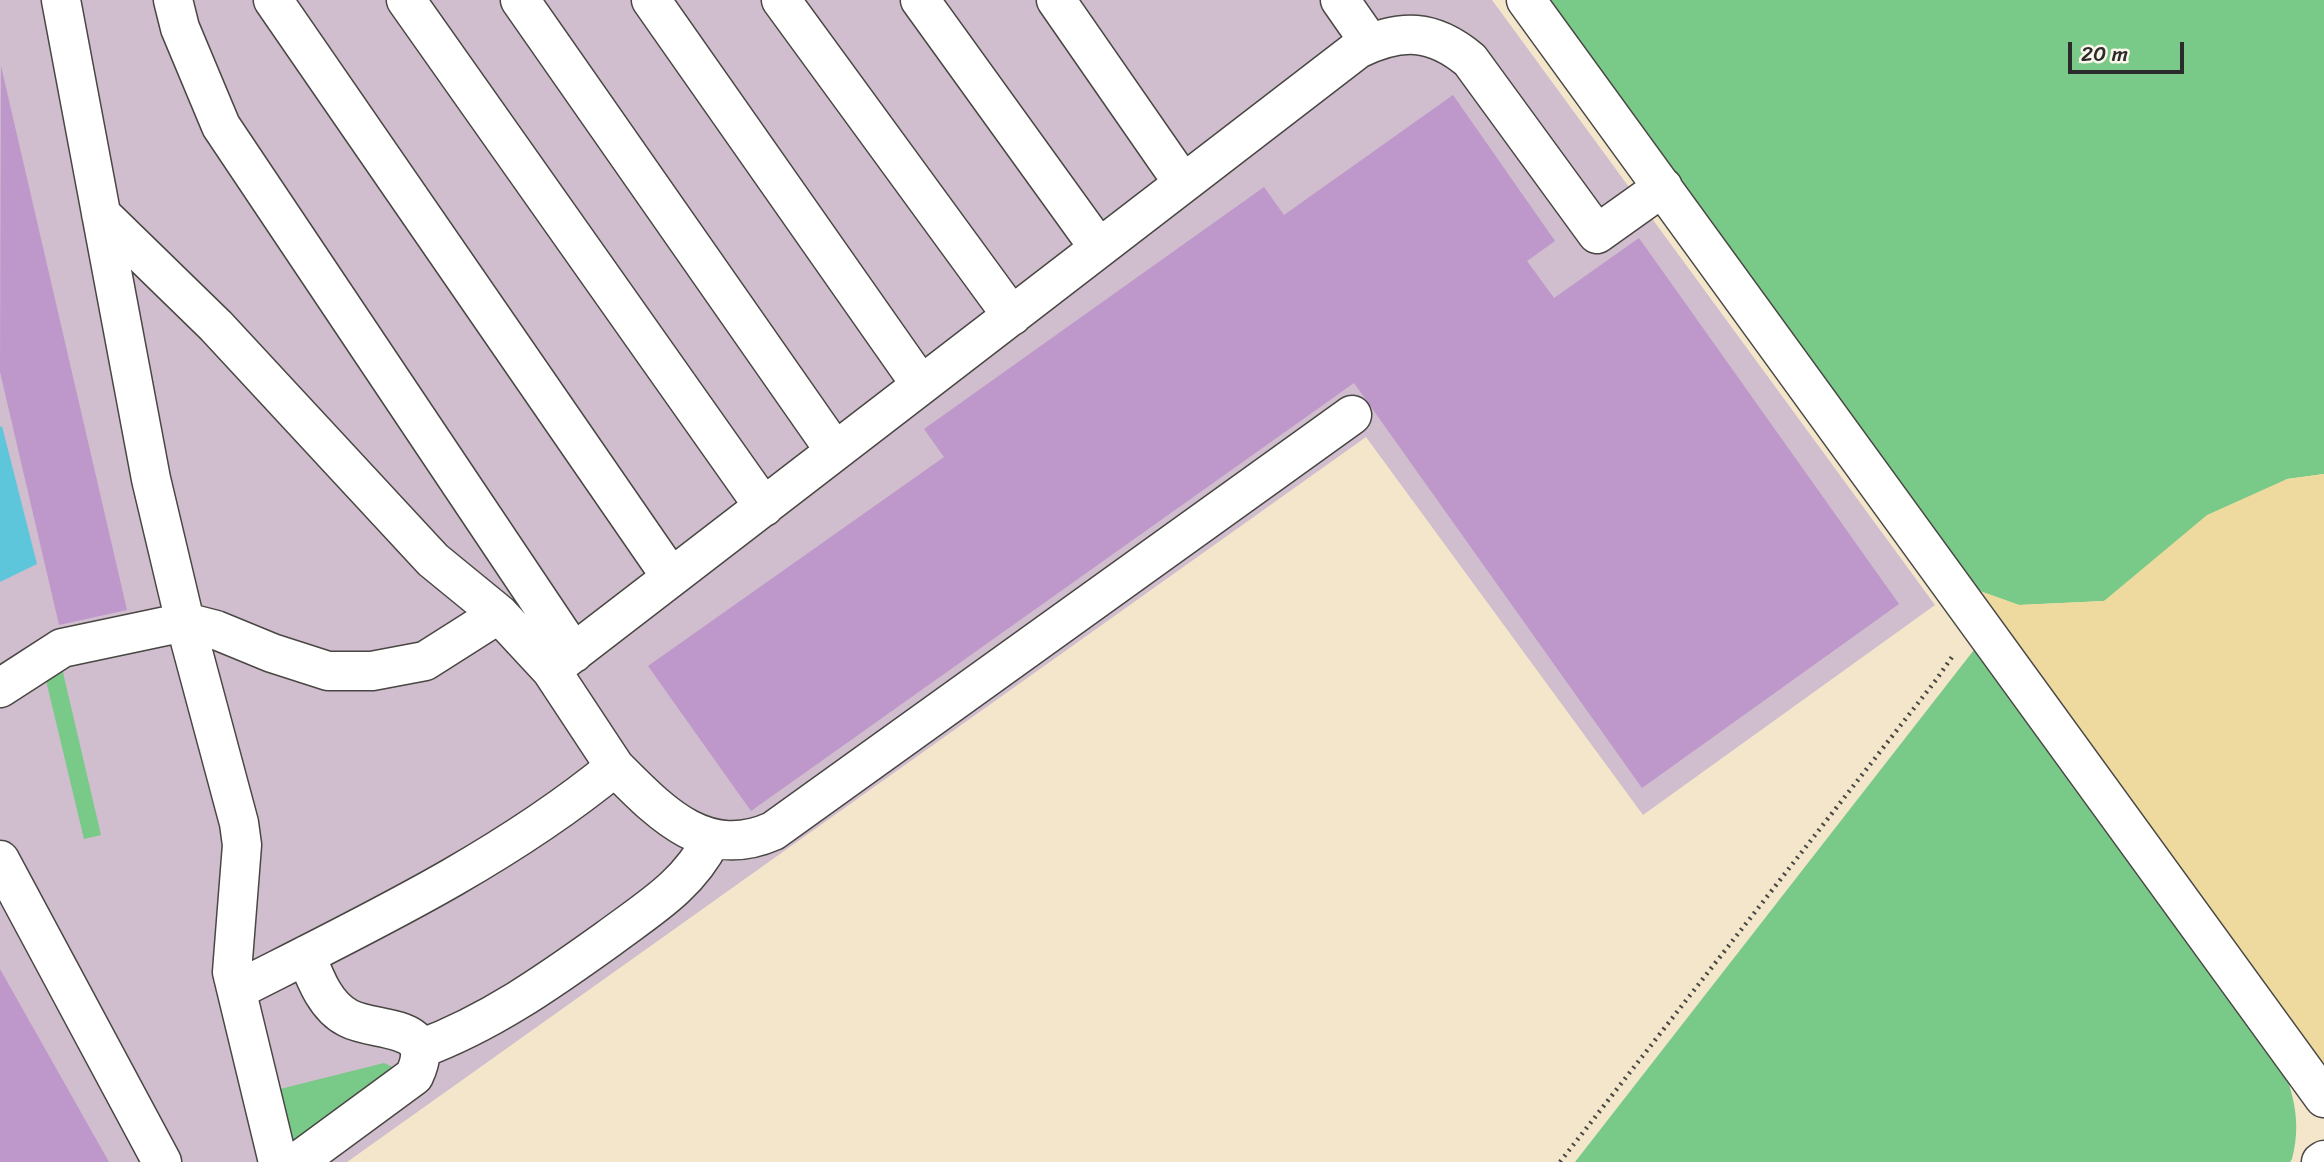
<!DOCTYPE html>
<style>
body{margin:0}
#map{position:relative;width:2324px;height:1162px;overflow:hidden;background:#f3e6cb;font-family:Sriracha,sans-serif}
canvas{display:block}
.scale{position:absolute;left:2068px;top:42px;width:116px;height:32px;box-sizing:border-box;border:4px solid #2b2b2b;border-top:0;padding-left:9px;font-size:21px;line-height:24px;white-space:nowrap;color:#2b2b2b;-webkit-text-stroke:5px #fbf7ec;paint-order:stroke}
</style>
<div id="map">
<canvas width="2324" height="1162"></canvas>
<div class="scale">20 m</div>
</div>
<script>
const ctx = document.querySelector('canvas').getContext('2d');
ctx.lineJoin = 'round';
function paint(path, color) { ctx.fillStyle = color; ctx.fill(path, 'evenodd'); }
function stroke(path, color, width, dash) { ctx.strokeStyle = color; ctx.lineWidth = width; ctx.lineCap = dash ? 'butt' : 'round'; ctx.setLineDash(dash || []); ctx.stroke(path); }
const industrial = new Path2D(`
 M 0,0 L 1492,0 L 1935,605 L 1643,815 L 1366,437 L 347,1162 L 0,1162 Z`);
const green = new Path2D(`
 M 1542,0 L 2324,0 L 2324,474 L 2287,479 L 2104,601 L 2019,605 L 1974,589 Z
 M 1977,646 L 2272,1040 C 2289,1082 2304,1114 2292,1159 L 2290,1162 L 1575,1162 Z
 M 62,668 L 101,835 L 84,839 L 44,672 Z
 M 384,1063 L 395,1068 L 290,1146 L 276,1090 Z`);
const sand = new Path2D(`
 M 2324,474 L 2324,1080 L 1974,589 L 2019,605 L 2104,601 L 2207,515 L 2287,479 Z`);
const water = new Path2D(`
 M 2,426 L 37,564 L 0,582 L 0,427 Z`);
const building = new Path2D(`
 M 1,66 L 127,610 L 59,625 L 0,372 Z
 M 1453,95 L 1555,241 L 1527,261 L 1554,298 L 1639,238 L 1899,604 L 1642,788 L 1354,383 L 751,811 L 648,666 L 944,457 L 924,429 L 1264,187 L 1284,215 Z
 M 0,969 L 109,1162 L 0,1162 Z`);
const path = new Path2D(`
 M 1560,1162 L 1936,680 L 1954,654`);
const minor = new Path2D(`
 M 61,0 L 151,479 L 185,622 L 239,823 L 242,845 L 232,972 L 278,1162
 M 173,0 L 180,28 L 221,126 L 574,653
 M 273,0 L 671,577
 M 406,0 L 764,507
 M 520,0 L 835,451
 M 651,0 L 921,385
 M 781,0 L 1012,316
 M 920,0 L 1099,248
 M 1056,0 L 1183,183
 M 1340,0 L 1370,43
 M 1526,0 L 2324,1098
 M 101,214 L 216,326 L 433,560 L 499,614 L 551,670
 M 0,688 L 62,648 L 185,622 L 216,630 L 272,653 L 328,671 L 372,671 L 425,661 L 499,614
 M 615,767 C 661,813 705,861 773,831 L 1352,415
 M 0,860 L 162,1162
 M 237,990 C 367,924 502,860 615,767 L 551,670 L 1358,49 C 1401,28 1433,29 1470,60 L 1597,234 L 1663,187
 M 420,1049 C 490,1023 548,982 608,939 C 648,909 688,886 711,840
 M 297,1162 L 414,1076 C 440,1022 376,1033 348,1018 C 325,1006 315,978 306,955
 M 2321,1162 L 2324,1160`);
paint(industrial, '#d0bdce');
paint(green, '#79c989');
paint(sand, '#eeda9e');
paint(water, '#5ec6db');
paint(building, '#be98ca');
stroke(minor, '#494743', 41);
stroke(path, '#494743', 4.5, [2, 5]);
stroke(minor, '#fff', 38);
</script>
